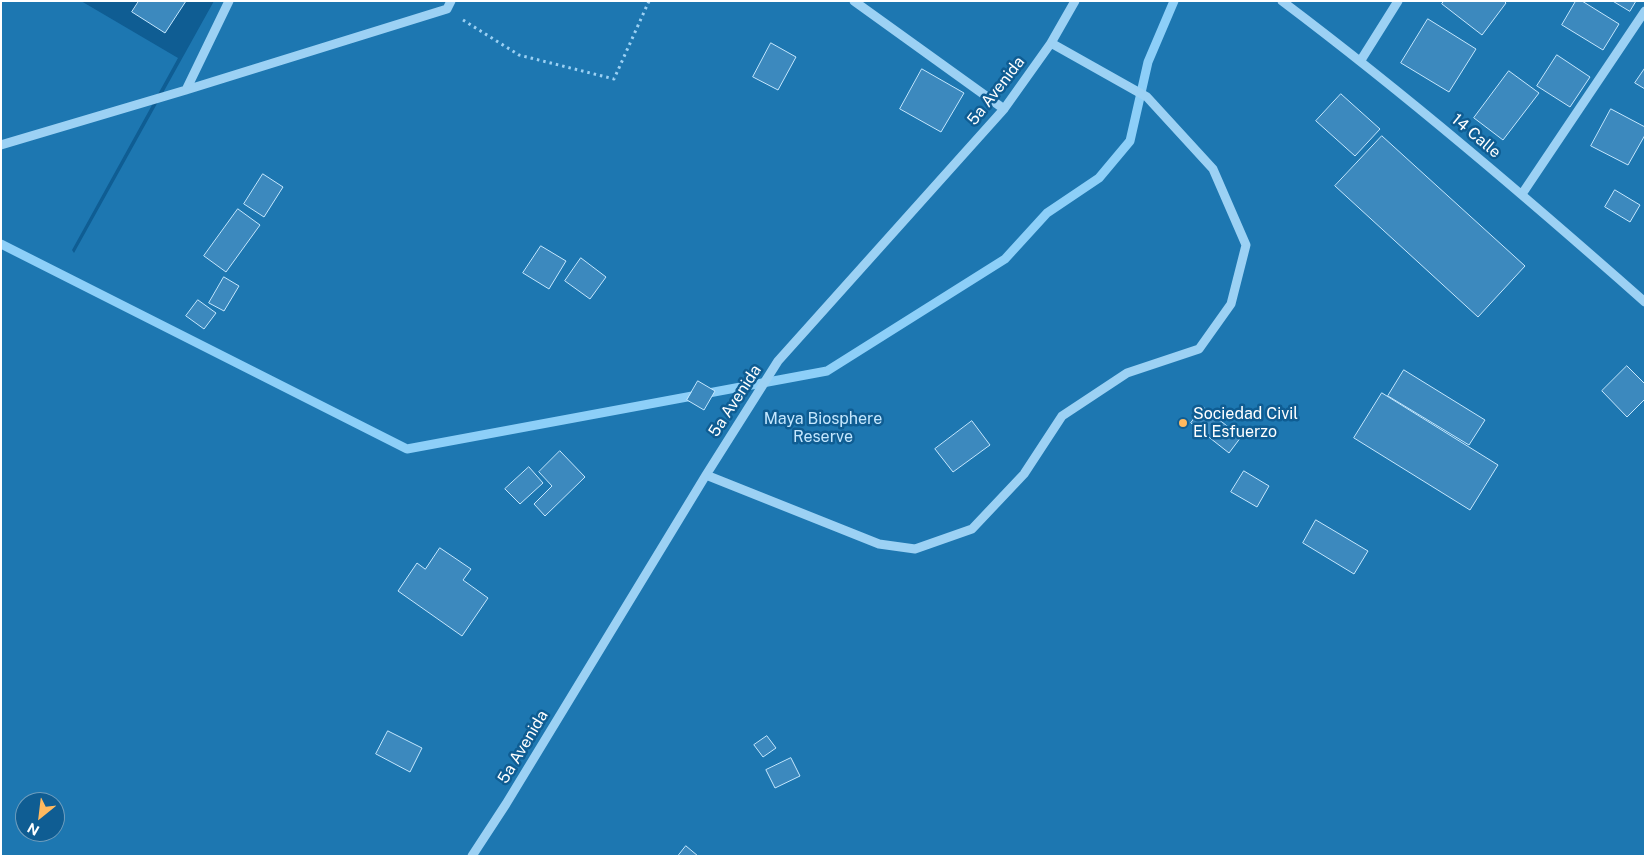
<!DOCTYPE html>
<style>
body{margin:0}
#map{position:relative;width:1646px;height:857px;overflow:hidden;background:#0f5d93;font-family:"Public Sans",sans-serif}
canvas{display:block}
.frame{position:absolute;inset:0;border:2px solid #fff;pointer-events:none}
.north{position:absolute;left:15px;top:792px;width:50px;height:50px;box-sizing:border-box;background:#0f5d93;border:1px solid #6f9ebe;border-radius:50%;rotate:209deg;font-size:14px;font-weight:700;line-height:20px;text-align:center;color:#fff}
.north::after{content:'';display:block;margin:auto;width:18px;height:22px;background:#ffb95f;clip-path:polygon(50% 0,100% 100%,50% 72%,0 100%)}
</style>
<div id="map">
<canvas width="1646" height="857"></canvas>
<div class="frame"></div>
<div class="north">N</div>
</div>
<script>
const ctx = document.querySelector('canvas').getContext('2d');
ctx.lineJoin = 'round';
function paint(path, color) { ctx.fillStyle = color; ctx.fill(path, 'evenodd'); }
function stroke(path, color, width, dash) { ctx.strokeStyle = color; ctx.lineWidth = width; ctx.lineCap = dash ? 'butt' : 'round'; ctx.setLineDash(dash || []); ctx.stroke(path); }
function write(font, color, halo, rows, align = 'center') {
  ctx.font = font + ' "Public Sans",sans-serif'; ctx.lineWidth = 5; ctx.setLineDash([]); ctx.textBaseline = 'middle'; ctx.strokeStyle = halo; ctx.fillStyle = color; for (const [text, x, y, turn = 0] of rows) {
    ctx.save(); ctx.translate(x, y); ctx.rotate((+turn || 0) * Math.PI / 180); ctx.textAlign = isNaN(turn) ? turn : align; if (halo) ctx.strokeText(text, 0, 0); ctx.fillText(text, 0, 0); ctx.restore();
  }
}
const green = new Path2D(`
 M 1,1 L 81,1 L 178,58 L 72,250 L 74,253 L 214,1 L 1645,1 L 1645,856 L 1,856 ZM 25,802 L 55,802 L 55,832 L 25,832 Z`);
const stream = new Path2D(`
 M 1,244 L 407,449 L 827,371 L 1005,259 L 1047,213 L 1099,178 L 1130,141 L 1148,62 L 1174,1`);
const building = new Path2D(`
 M 139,1 L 186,1 L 165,33 L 132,12 Z
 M 1444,1 L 1504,1 L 1506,3 L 1482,35 L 1442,4 Z
 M 1576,1 L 1582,1 L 1619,24 L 1603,50 L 1562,25 Z
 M 1613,1 L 1636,1 L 1630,11 Z
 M 1428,19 L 1476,49 L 1449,92 L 1401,63 Z
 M 771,43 L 796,57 L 778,90 L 753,77 Z
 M 1557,55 L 1590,77 L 1570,107 L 1537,86 Z
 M 1645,68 L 1645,89 L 1635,83 Z
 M 922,69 L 964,93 L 941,132 L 900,109 Z
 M 1509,71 L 1539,93 L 1503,140 L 1474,118 Z
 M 1341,94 L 1380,129 L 1355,156 L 1316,121 Z
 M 1611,109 L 1645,127 L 1645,135 L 1628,165 L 1591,146 Z
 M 1382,136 L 1525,266 L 1478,317 L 1335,186 Z
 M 263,174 L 283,187 L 264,217 L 244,204 Z
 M 1615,190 L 1640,205 L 1630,222 L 1605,207 Z
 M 238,209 L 260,225 L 226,272 L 204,256 Z
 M 541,246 L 566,261 L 549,289 L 523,273 Z
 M 581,258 L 606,277 L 590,299 L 565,281 Z
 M 224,277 L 239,286 L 224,311 L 209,303 Z
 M 198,300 L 216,313 L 204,329 L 186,316 Z
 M 1627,366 L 1645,384 L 1645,399 L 1627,417 L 1602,391 Z
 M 1404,370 L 1485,420 L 1469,445 L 1388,396 Z
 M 698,381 L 715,391 L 704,410 L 687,400 Z
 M 1382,393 L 1498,465 L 1470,510 L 1354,438 Z
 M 1203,407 L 1241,437 L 1229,453 L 1191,423 Z
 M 972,421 L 990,445 L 953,472 L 935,449 Z
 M 560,451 L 585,477 L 545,516 L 534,504 L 552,486 L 539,472 Z
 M 529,467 L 543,483 L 520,504 L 505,489 Z
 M 1244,471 L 1269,486 L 1257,507 L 1231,492 Z
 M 1316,520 L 1368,551 L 1354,574 L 1303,543 Z
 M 440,548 L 471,569 L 463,580 L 488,598 L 462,636 L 398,591 L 417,563 L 425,569 Z
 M 388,731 L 422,748 L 410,772 L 376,754 Z
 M 767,736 L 776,748 L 763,757 L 754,745 Z
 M 791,758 L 800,776 L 775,788 L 766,770 Z
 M 686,846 L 698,856 L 678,856 Z`);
const path = new Path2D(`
 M 463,20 L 519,55 L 614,79 L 649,1`);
const minor = new Path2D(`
 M 854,1 L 1004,109
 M 1282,1 C 1408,96 1527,198 1645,302
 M 1361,60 L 1398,1
 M 186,90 L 229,1
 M 1,145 L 186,90 L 447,9 L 451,1
 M 1522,194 L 1645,11
 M 706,475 L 879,544 L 915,549 L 972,529 L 1024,474 L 1062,416 L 1127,373 L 1199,349 L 1231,304 L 1246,245 L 1213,169 L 1147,97 L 1051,43
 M 472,856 L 506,804 L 706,475 L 778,361 L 1004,109 L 1051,43 L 1075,1`);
const markers = [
 [1183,423,5,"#ffb95f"]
];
const streetNames = [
 ["5a Avenida",996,91,-52],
 ["14 Calle",1476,136,40],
 ["5a Avenida",735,401,-57],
 ["5a Avenida",523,747,-59]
];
const poiNames = [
 ["Sociedad Civil",1193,414],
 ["El Esfuerzo",1193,432]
];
const parkNames = [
 ["Maya Biosphere",823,419],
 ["Reserve",823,437]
];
paint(green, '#1d77b1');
stroke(stream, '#8dcff8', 9);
paint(building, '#3c89be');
stroke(building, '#c4e7fe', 1);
stroke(path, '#9cd1f4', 3, [2.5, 4]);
stroke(minor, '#9cd1f4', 9);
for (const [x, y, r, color] of markers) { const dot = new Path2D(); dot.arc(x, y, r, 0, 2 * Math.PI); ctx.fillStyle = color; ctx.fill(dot); stroke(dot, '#0f5d93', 2); }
write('16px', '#fff', '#0f5d93', streetNames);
write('16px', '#fff', '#0f5d93', poiNames, 'left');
write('16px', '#c4e7fe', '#0f5d93', parkNames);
</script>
